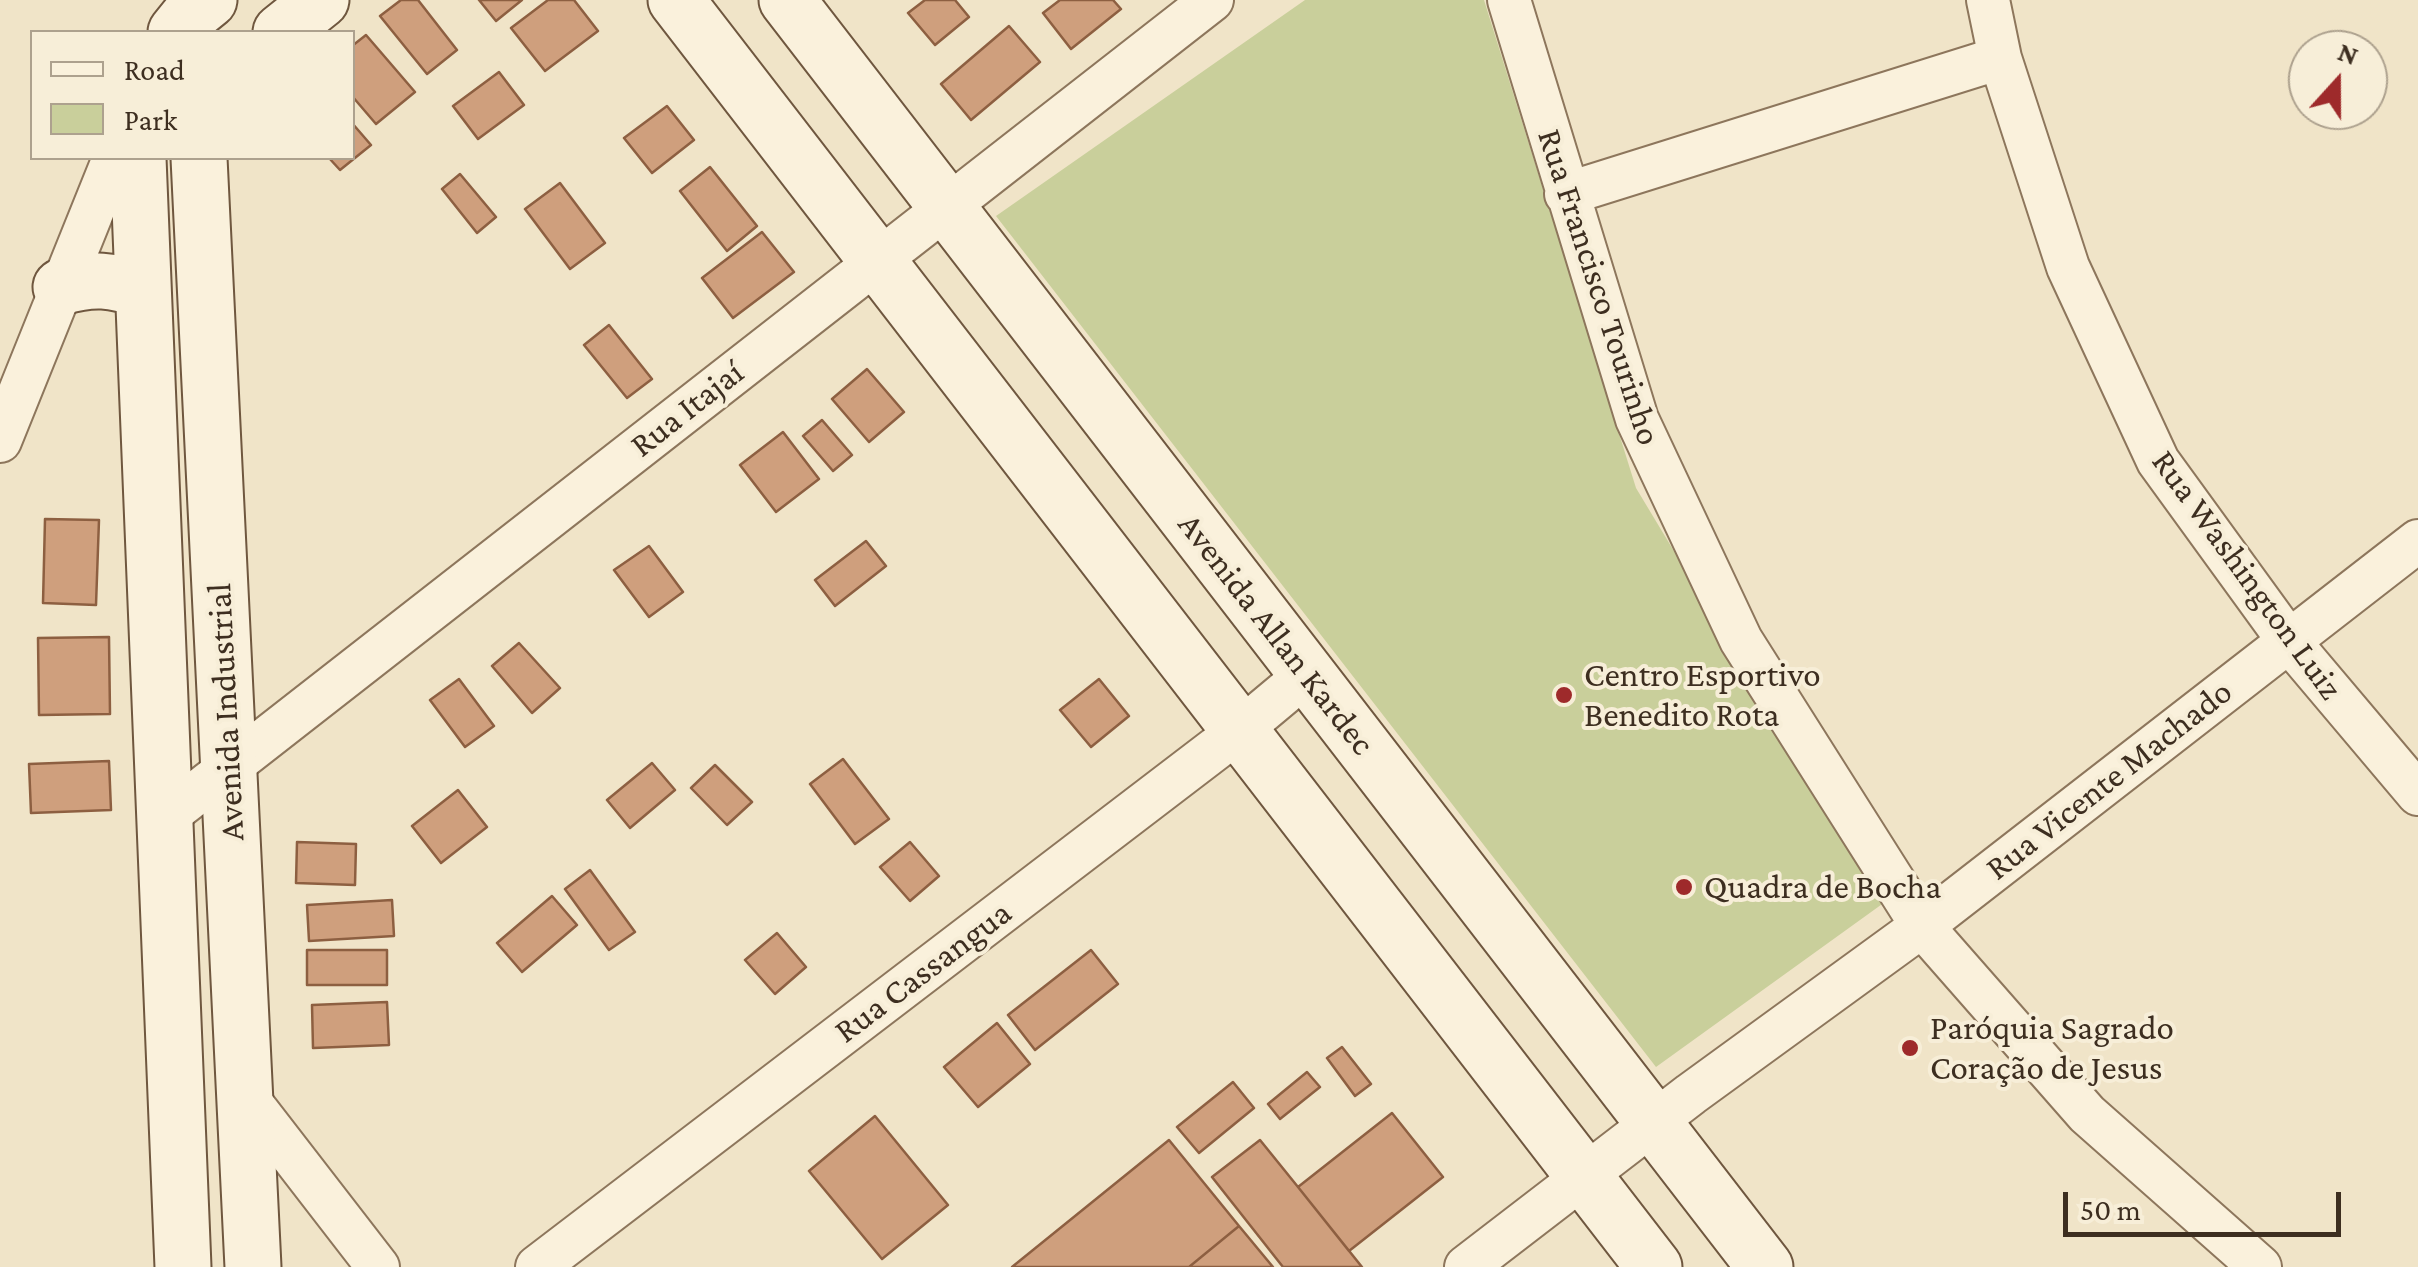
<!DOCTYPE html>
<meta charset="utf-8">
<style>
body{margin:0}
#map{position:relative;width:2418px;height:1267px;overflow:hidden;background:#f0e4c8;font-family:"Crimson Pro",serif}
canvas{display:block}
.legend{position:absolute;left:30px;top:30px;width:325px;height:130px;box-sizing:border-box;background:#f7eed8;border:2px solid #ada18e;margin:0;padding:12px 18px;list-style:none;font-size:30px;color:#3d2e20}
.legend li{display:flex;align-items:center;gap:20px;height:50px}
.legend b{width:50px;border:2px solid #ada18e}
.north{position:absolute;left:2288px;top:30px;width:100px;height:100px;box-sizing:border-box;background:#f7eed8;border:2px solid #ada18e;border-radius:50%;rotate:21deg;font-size:28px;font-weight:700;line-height:40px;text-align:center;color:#3d2e20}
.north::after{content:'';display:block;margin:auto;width:35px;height:45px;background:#9e2a2b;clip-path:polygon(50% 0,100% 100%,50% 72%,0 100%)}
.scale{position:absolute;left:2063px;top:1192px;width:278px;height:45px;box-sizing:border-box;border:5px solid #3d2e20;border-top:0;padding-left:12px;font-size:30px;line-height:35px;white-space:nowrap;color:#3d2e20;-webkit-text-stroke:8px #f7eed8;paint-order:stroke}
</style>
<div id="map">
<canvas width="2418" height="1267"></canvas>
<ul class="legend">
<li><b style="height:12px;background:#faf1dc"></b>Road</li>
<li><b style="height:28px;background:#c9cf9b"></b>Park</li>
</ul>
<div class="north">N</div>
<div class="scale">50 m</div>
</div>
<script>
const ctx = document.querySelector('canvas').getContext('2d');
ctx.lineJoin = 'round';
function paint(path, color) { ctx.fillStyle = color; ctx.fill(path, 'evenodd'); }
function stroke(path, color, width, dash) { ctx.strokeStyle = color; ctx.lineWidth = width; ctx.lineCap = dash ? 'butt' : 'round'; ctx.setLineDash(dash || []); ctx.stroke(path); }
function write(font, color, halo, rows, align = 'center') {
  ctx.font = font + ' "Crimson Pro",serif'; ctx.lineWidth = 8; ctx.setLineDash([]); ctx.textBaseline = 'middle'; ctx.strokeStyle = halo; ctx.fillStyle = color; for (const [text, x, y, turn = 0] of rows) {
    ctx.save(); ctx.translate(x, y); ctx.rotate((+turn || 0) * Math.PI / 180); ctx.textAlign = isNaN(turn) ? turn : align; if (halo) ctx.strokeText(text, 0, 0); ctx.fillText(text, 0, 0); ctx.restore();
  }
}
const green = new Path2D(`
 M 1305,0 L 1484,0 L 1608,397 L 1624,417 L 1616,424 L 1636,488 L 1885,902 L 1656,1067 L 996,216 Z`);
const building = new Path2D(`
 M 401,0 L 418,0 L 457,50 L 427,74 L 380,16 Z
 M 479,0 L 522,0 L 496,21 Z
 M 548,0 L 574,0 L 598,31 L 545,71 L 511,28 Z
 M 925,0 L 955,0 L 969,17 L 935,45 L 908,13 Z
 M 1060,0 L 1113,0 L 1121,9 L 1071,49 L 1043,13 Z
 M 1009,26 L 1040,62 L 971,120 L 941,84 Z
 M 366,35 L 415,92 L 376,124 L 352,96 L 352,46 Z
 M 499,72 L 524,105 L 478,139 L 453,106 Z
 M 667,106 L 694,140 L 652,173 L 624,138 Z
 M 352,123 L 371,145 L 340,170 L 329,158 L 352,158 Z
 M 710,167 L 757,226 L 727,251 L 680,191 Z
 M 460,174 L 496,217 L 477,233 L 442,189 Z
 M 560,183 L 605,243 L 570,269 L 525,209 Z
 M 762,232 L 794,272 L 733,318 L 702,278 Z
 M 609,325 L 652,379 L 627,398 L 584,345 Z
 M 867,369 L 904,412 L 869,442 L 832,399 Z
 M 822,420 L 852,455 L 833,471 L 803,436 Z
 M 783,432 L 819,479 L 776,512 L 740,465 Z
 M 45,519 L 99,520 L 96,605 L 43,603 Z
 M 866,541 L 886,566 L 835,606 L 815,580 Z
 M 649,546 L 683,592 L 649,617 L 614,570 Z
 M 109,637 L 110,714 L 39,715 L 38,638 Z
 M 519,643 L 560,688 L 532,713 L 492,666 Z
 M 459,679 L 494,726 L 465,747 L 430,700 Z
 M 1099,679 L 1129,716 L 1091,747 L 1060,710 Z
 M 843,759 L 889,819 L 855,844 L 810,784 Z
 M 109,761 L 111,810 L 31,813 L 29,764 Z
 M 652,763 L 675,790 L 630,828 L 607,800 Z
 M 715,765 L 752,802 L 727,825 L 691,788 Z
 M 458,790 L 487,827 L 441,863 L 412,826 Z
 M 297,842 L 356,844 L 355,885 L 296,883 Z
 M 910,842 L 939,876 L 910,901 L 880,867 Z
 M 590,870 L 635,932 L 609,950 L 565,889 Z
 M 552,896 L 577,925 L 522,972 L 497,943 Z
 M 392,900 L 394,936 L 309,941 L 307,905 Z
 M 777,933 L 806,967 L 775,994 L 745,960 Z
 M 307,950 L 387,950 L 387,985 L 307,985 Z
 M 1091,950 L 1118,984 L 1035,1050 L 1008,1015 Z
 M 387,1002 L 389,1045 L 313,1048 L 312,1005 Z
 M 997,1023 L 1030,1064 L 978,1107 L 944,1067 Z
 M 1342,1047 L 1371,1084 L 1355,1096 L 1327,1058 Z
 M 1307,1072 L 1320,1087 L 1280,1119 L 1268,1104 Z
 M 1233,1082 L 1254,1108 L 1199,1153 L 1177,1127 Z
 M 1392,1113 L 1443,1177 L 1349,1251 L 1298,1187 Z
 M 875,1116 L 948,1205 L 882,1259 L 809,1171 Z
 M 1169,1140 L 1239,1226 L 1189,1267 L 1012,1267 Z
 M 1260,1140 L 1298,1187 L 1362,1267 L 1283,1267 L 1212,1177 Z
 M 1239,1226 L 1273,1267 L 1189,1267 Z`);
const street = new Path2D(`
 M 1509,0 L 1637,419 L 1741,640 L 1922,926 L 2087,1114 L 2260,1267
 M 1988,0 L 2000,58 L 2068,267 L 2158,461 L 2288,640 L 2418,794
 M 1566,194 L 2000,58
 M 0,441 L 114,158
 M 163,819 L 1212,0
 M 245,1095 L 378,1267
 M 537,1267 L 1240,730 L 1307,674
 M 1466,1267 L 1691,1094 L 1922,926 L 2418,541`);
const secondary = new Path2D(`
 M 676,0 L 1654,1267
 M 787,0 L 1765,1267
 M 176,32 L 188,17 L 209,0
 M 281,32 L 321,0
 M 138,158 L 183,1267
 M 199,158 L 253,1267
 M 61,287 C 93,278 112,279 143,291`);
const markers = [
 [1564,695,10,"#9e2a2b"],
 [1684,887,10,"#9e2a2b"],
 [1910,1048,10,"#9e2a2b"]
];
const streetNames = [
 ["Rua Francisco Tourinho",1599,287,72],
 ["Rua Itajaí",687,409,-38],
 ["Rua Washington Luiz",2247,575,54],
 ["Avenida Allan Kardec",1276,634,52],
 ["Avenida Industrial",226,712,-93],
 ["Rua Vicente Machado",2109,780,-38],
 ["Rua Cassangua",923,972,-37]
];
const poiNames = [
 ["Centro Esportivo",1584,675],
 ["Benedito Rota",1584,715],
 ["Quadra de Bocha",1704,887],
 ["Paróquia Sagrado",1930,1028],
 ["Coração de Jesus",1930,1068]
];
paint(green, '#c9cf9b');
paint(building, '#cf9f7d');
stroke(building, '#8d5f41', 2.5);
stroke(street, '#8d765c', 46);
stroke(secondary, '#6f573f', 59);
stroke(street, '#faf1dc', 42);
stroke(secondary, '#faf1dc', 55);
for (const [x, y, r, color] of markers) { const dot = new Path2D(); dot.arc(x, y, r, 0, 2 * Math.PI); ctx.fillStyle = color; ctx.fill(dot); stroke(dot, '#f7eed8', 4); }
write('35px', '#3d2e20', '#f7eed8', streetNames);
write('35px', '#3d2e20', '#f7eed8', poiNames, 'left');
</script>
